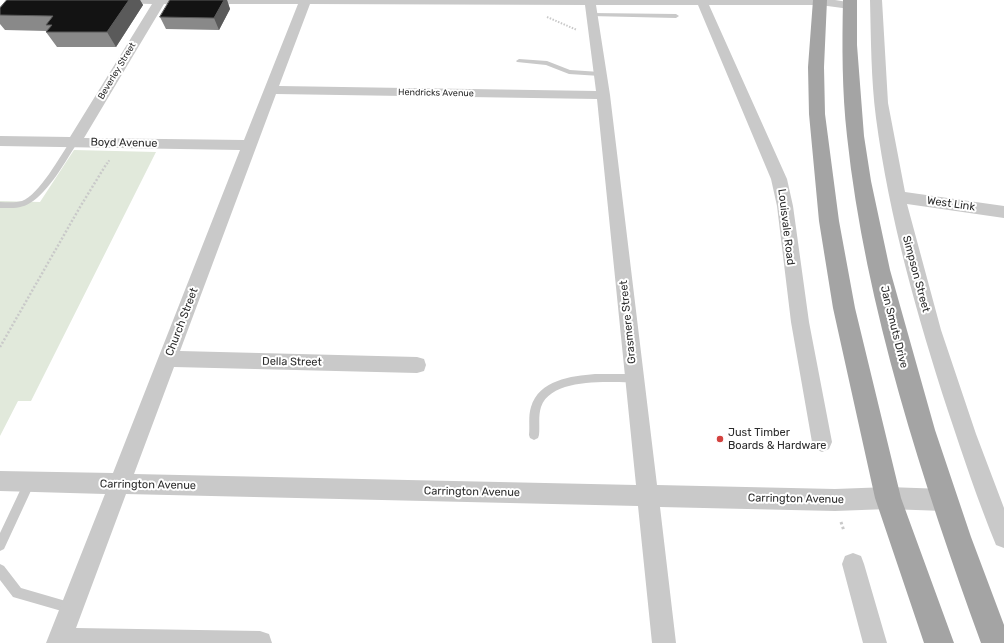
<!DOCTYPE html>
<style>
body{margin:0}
canvas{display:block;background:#fff}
</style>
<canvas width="1004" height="643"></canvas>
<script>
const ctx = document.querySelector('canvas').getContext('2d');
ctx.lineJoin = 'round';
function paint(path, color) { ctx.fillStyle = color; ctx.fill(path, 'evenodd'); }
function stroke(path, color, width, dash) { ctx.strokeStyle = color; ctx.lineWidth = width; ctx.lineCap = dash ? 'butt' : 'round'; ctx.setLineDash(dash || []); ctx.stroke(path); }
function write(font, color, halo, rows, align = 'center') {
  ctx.font = font + ' Rubik,sans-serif'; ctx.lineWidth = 4; ctx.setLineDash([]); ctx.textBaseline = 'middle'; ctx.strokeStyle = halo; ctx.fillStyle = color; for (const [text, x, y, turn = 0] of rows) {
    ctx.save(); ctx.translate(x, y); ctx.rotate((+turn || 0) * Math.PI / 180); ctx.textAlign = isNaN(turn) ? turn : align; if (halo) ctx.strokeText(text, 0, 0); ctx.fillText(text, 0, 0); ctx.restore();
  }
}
const green = new Path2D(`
 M 74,150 L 156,152 L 31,401 L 18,401 L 0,436 L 0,201 L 40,202 Z`);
const pathFar2 = new Path2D(`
 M 547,17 L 577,30
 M 107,164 L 110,159`);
const pathFar1 = new Path2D(`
 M 0,347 L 80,207 L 107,163`);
const path = new Path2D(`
 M 841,522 L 844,531`);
const service = new Path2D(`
 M 592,13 L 676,14 L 679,16 L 676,18 L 590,16 L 589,15 Z
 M 519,59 L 547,61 L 570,70 L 600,72 L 603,74 L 600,76 L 569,74 L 546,65 L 517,62 L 516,61 Z
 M 71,140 L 77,140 L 78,142 C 66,160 49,192 30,203 C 21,209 10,208 0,208 L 0,202 C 7,202 15,203 22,201 C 39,195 61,155 71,140 Z
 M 595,374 L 634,374 L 637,375 L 639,378 L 637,381 L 634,382 C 608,383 552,377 541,407 C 538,416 540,426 539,435 L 538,438 L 534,440 L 530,438 L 529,435 C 530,426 528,416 531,407 C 539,380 571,376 595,374 Z
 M 30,477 L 34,478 L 35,482 L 4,549 L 0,551 L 0,533 L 26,478 Z
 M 0,564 L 4,566 L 21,588 L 76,604 L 78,608 L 76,612 L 72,614 L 13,597 L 0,580 Z`);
const minor = new Path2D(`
 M 110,0 L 835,0 L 854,3 L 856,5 L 850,9 L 820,5 L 709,5 L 787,179 L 793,206 L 809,322 L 832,442 L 829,449 L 822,452 L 815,449 L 812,442 L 791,322 L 777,206 L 771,179 L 698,5 L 596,5 L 610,95 L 657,485 L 835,489 L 888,487 L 944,489 L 952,492 L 955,500 L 952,508 L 944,511 L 888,509 L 835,511 L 660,507 L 676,643 L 652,643 L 638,506 L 126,494 L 76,628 L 260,631 L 269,634 L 272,643 L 46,643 L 105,494 L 0,491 L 0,471 L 113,473 L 240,150 L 0,146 L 0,136 L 70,137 L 152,4 L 116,3 ZM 164,4 L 298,4 L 244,140 L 84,138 ZM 310,4 L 585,5 L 596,91 L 279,86 ZM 276,94 L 597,99 L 636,485 L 134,474 L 174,367 L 417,373 L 424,371 L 426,365 L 424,359 L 417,357 L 180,351 Z
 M 870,0 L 882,0 L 888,103 L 905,192 L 1004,206 L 1004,218 L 907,204 L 941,330 L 976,434 L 1004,508 L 1004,548 L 996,545 C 978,501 963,456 948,411 C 917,315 889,217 876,118 C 871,79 871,39 870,0 Z
 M 853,553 L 861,556 L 864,564 L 887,643 L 863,643 L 842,564 L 845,556 Z`);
const primary = new Path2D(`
 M 813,0 L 827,0 L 824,67 L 825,114 L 839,221 L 855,308 L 901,498 L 954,643 L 924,643 L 875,498 L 833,308 L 819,221 L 809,114 L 808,67 Z
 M 843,0 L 857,0 L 857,45 L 864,136 L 871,181 L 890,270 L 935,430 L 971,537 L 1004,625 L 1004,643 L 981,643 C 923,483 865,306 847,136 C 842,91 842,46 843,0 Z`);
const wall = new Path2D(`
 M 7,0 L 140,0 L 143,5 L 116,47 L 57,47 L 46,32 L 47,31 L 5,30 L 0,24 L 0,8 Z
 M 170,0 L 227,0 L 230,9 L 219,30 L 166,29 L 160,17 Z`);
const shadedWall = new Path2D(`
 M 129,0 L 140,0 L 143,5 L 116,47 L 107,32 Z
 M 224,0 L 227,0 L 230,9 L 219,30 L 214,18 Z`);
const building = new Path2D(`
 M 7,0 L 129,0 L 107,32 L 46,32 L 52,25 L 46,25 L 53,16 L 0,15 L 0,8 Z
 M 170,0 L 224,0 L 214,18 L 160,17 Z`);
const markers = [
 [720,439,4,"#d3423f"]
];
const farStreetnames = [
 ["Beverley Street",117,71,-59],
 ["Hendricks Avenue",436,93,1]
];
const streetNames = [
 ["Boyd Avenue",124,143,1],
 ["West Link",951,204,8],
 ["Louisvale Road",786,227,83],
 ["Simpson Street",916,274,75],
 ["Church Street",182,322,-69],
 ["Grasmere Street",628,322,-96],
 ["Jan Smuts Drive",894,327,76],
 ["Della Street",292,362,1],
 ["Carrington Avenue",148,485,1],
 ["Carrington Avenue",472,492,1],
 ["Carrington Avenue",796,499,1]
];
const poiNames = [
 ["Just Timber",728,433],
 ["Boards & Hardware",728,446]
];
paint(green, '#e1e9db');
stroke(pathFar2, '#c9c9c9', 2, [1.5, 1.5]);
stroke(pathFar1, '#c9c9c9', 2.5, [2, 2]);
stroke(path, '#c9c9c9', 3, [2.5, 2.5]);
paint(service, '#c9c9c9');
paint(minor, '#c9c9c9');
paint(primary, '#a4a4a4');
paint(wall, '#898989');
paint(shadedWall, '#5a5a5a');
paint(building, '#131313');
stroke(building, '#5a5a5a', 1);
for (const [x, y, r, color] of markers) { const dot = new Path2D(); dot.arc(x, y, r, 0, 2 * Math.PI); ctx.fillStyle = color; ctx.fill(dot); stroke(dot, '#fff', 1.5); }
write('9px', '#2c2c2c', '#fff', farStreetnames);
write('11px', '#2c2c2c', '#fff', streetNames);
write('11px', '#2c2c2c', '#fff', poiNames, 'left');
</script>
